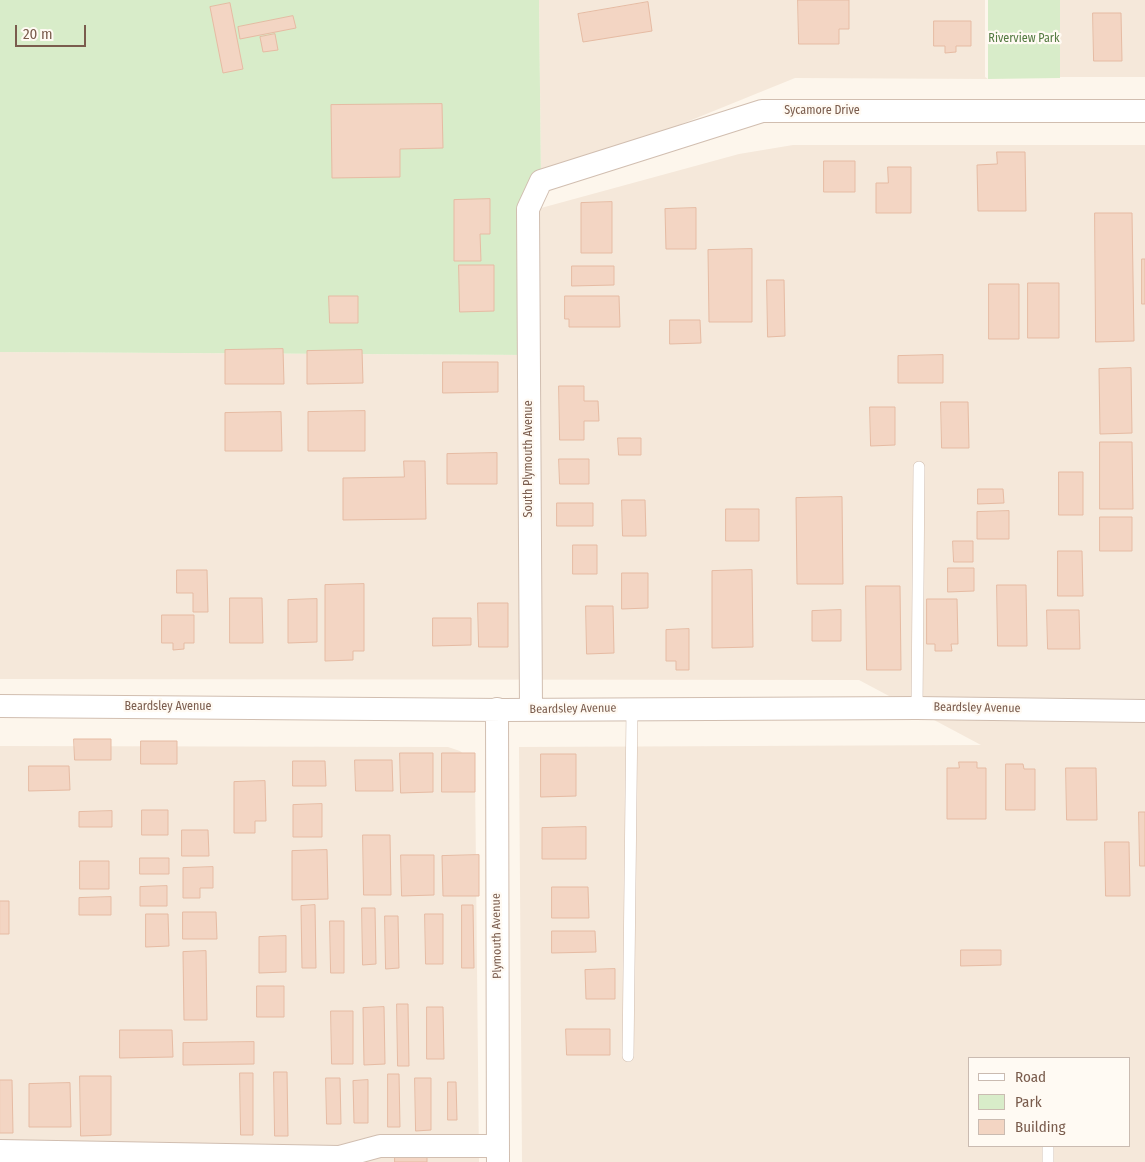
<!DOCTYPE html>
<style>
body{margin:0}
#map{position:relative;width:1145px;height:1162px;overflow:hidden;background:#fdf6ec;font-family:"Fira Sans Condensed",sans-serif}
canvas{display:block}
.legend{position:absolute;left:968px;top:1057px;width:162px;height:90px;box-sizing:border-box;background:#fffaf3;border:1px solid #cabbb1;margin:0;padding:6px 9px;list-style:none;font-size:15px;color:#7a5c4d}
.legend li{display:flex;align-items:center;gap:10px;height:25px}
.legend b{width:25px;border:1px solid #cabbb1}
.scale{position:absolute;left:15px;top:25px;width:71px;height:22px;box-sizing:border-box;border:2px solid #7a5c4d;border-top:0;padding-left:6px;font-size:15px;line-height:18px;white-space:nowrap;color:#7a5c4d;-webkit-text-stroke:4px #fffaf3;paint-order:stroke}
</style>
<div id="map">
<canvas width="1145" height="1162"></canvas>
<ul class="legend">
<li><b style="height:6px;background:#fff"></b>Road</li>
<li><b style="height:14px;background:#d8ecc9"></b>Park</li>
<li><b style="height:14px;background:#f3d5c3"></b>Building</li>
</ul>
<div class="scale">20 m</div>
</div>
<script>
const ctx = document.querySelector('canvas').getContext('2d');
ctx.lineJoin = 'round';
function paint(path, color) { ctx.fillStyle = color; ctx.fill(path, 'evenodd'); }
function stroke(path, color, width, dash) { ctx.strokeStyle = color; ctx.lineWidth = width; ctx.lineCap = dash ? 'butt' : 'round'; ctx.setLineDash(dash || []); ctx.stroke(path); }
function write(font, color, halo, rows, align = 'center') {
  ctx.font = font + ' "Fira Sans Condensed",sans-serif'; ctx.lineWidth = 4.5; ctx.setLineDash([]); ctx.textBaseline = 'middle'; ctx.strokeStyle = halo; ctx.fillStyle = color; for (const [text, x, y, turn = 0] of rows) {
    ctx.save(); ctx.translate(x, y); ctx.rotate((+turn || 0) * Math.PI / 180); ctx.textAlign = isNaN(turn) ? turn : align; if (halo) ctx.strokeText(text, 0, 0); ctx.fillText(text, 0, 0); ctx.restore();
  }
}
const residential = new Path2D(`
 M 539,0 L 985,0 L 985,77 L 988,79 L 795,78 L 541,181 Z
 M 1059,0 L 1145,0 L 1145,77 L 1058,77 Z
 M 793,145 L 1145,145 L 1145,1162 L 522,1162 L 519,747 L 981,745 L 859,680 L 0,679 L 0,352 L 529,355 L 530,211 L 739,154 ZM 969,1058 L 1129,1058 L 1129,1146 L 969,1146 Z
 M 0,746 L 448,747 L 460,751 L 470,759 L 475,771 L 479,1162 L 0,1162 Z`);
const green = new Path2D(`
 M 0,0 L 539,0 L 541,181 L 530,355 L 0,352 Z
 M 988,0 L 1060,0 L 1060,78 L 988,79 Z`);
const building = new Path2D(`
 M 798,0 L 849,0 L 849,29 L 839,29 L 839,44 L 799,44 Z
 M 648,2 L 652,31 L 583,42 L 578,14 Z
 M 230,3 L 243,69 L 223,73 L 210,7 Z
 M 1093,13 L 1121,13 L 1122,61 L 1094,61 Z
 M 293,16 L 296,28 L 240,39 L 238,27 Z
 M 934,21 L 971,21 L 971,46 L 956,46 L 956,52 L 945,53 L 945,46 L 934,46 Z
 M 275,34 L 278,50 L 263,52 L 260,37 Z
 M 442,104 L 443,148 L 400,149 L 400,177 L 332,178 L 331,105 Z
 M 997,152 L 1025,152 L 1026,211 L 978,211 L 977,165 L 997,164 Z
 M 824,161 L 855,161 L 855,192 L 824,192 Z
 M 888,167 L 911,167 L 911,213 L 876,213 L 876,183 L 888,183 Z
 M 490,199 L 490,234 L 480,234 L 481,261 L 454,261 L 454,200 Z
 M 612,202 L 612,253 L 581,253 L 581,203 Z
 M 696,208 L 696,249 L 666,249 L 665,209 Z
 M 1095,213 L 1132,213 L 1134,341 L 1096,342 Z
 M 752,249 L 752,322 L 709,322 L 708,250 Z
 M 1142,259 L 1145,259 L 1145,304 L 1142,304 Z
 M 459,265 L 494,265 L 494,311 L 460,312 Z
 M 572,266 L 614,266 L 614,285 L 572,286 Z
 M 767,280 L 784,280 L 785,336 L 768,337 Z
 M 1028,283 L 1059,283 L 1059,338 L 1028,338 Z
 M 989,284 L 1019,284 L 1019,339 L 989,339 Z
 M 329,296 L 358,296 L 358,323 L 330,323 Z
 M 565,296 L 619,296 L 620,327 L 569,327 L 569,319 L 565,319 Z
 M 670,320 L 700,320 L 701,343 L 670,344 Z
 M 283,349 L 284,384 L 225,384 L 225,350 Z
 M 362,350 L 363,383 L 307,384 L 307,351 Z
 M 943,355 L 943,383 L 898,383 L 898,356 Z
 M 443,362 L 498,362 L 498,392 L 443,393 Z
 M 1131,368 L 1132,433 L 1100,434 L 1099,369 Z
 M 559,386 L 584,386 L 584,401 L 598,401 L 599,421 L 584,421 L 584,440 L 560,440 Z
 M 941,402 L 968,402 L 969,448 L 942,448 Z
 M 870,407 L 895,407 L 895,445 L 871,446 Z
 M 365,411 L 365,451 L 308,451 L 308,412 Z
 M 281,412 L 282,451 L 225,451 L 225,413 Z
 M 618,438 L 641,438 L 641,455 L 619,455 Z
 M 1100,442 L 1132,442 L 1133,509 L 1100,509 Z
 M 497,453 L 497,484 L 447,484 L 447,454 Z
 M 559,459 L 589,459 L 589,484 L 560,484 Z
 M 404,461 L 425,461 L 426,519 L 343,520 L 343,478 L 404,477 Z
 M 1059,472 L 1083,472 L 1083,515 L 1059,515 Z
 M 978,489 L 1003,489 L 1004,503 L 978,504 Z
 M 842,497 L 843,584 L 797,584 L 796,498 Z
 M 622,500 L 645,500 L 646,536 L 623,536 Z
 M 557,503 L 593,503 L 593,526 L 557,526 Z
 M 726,509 L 759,509 L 759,541 L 726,541 Z
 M 1009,511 L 1009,539 L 977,539 L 977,512 Z
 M 1100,517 L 1132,517 L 1132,551 L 1100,551 Z
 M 953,541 L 973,541 L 973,562 L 954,562 Z
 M 573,545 L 597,545 L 597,574 L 573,574 Z
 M 1058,551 L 1082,551 L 1083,596 L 1058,596 Z
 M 948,568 L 974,568 L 974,591 L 948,592 Z
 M 177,570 L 207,570 L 208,612 L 193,612 L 193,593 L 177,593 Z
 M 752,570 L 753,647 L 712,648 L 712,571 Z
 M 622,573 L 648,573 L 648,608 L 622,609 Z
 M 364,584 L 364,651 L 353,651 L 353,660 L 325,661 L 325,585 Z
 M 997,585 L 1026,585 L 1027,646 L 998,646 Z
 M 866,586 L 900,586 L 901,670 L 867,670 Z
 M 230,598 L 262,598 L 263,643 L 230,643 Z
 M 317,599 L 317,642 L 288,643 L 288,600 Z
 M 927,599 L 957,599 L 958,644 L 951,644 L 952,651 L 935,651 L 935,644 L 927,644 Z
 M 478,603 L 508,603 L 508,647 L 479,647 Z
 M 586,606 L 613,606 L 614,653 L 587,654 Z
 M 841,610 L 841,641 L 812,641 L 812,611 Z
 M 1047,610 L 1079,610 L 1080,649 L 1048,649 Z
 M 162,615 L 194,615 L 194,643 L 184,643 L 184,649 L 173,650 L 173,643 L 162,643 Z
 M 433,618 L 471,618 L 471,645 L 433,646 Z
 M 689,629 L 689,670 L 676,670 L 676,661 L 666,661 L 666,630 Z
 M 74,739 L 111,739 L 111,760 L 75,760 Z
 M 141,741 L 177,741 L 177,764 L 141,764 Z
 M 400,753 L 433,753 L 433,792 L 401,793 Z
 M 442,753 L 475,753 L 475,792 L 442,792 Z
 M 541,754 L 576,754 L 576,796 L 541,797 Z
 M 355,760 L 392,760 L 393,791 L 356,791 Z
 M 293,761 L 325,761 L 326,786 L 293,786 Z
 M 959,762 L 977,762 L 977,768 L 986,768 L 986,819 L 947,819 L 947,768 L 959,768 Z
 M 1006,764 L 1023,764 L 1024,769 L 1035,769 L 1035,810 L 1006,810 Z
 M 29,766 L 69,766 L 70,790 L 29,791 Z
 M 1066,768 L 1096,768 L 1097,820 L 1067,820 Z
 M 265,781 L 266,821 L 255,821 L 255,833 L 234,833 L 234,782 Z
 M 322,804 L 322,837 L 293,837 L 293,805 Z
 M 142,810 L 168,810 L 168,835 L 142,835 Z
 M 112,811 L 112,827 L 79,827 L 79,812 Z
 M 1139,812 L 1145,812 L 1145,866 L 1140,866 Z
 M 586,827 L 586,859 L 542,859 L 542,828 Z
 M 182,830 L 208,830 L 209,856 L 182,856 Z
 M 363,835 L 390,835 L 391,895 L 364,895 Z
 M 1105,842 L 1129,842 L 1130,896 L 1106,896 Z
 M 327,850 L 328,899 L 292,900 L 292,851 Z
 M 401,855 L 434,855 L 434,895 L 402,896 Z
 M 479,855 L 479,896 L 443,896 L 442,856 Z
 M 140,858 L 169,858 L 169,874 L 140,874 Z
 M 80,861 L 109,861 L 109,889 L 80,889 Z
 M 213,867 L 213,888 L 200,888 L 200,898 L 183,898 L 183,868 Z
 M 167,886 L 167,906 L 140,906 L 140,887 Z
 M 552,887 L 588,887 L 589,918 L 552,918 Z
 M 111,897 L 111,915 L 79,915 L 79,898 Z
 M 0,901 L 9,901 L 9,934 L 0,934 Z
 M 315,905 L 316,968 L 302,968 L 301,906 Z
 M 462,905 L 473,905 L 474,968 L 462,968 Z
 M 362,908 L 375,908 L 376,964 L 363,965 Z
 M 183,912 L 216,912 L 217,939 L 183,939 Z
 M 146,914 L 168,914 L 169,946 L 146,947 Z
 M 425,914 L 443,914 L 443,964 L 426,964 Z
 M 385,916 L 398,916 L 399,968 L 386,969 Z
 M 330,921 L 344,921 L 344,973 L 331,973 Z
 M 552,931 L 595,931 L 596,952 L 552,953 Z
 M 286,936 L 286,972 L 259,973 L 259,937 Z
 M 961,950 L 1001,950 L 1001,965 L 961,966 Z
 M 206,951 L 207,1020 L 184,1020 L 183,952 Z
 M 615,969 L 615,999 L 586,999 L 585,970 Z
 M 257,986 L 284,986 L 284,1017 L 257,1017 Z
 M 397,1004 L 408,1004 L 409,1066 L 398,1066 Z
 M 384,1007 L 385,1064 L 364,1065 L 363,1008 Z
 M 427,1007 L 443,1007 L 444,1059 L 427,1059 Z
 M 331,1011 L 353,1011 L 353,1064 L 332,1064 Z
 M 566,1029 L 610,1029 L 610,1055 L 567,1055 Z
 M 120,1030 L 172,1030 L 173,1057 L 120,1058 Z
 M 254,1042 L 254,1064 L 183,1065 L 183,1043 Z
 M 274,1072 L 287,1072 L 288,1136 L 275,1136 Z
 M 240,1073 L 253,1073 L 253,1135 L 241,1135 Z
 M 388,1074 L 399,1074 L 400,1127 L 388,1127 Z
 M 80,1076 L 111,1076 L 111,1135 L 81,1136 Z
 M 326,1078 L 340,1078 L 341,1124 L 327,1124 Z
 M 415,1078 L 431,1078 L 431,1130 L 416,1131 Z
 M 0,1080 L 12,1080 L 13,1133 L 0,1133 Z
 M 368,1080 L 368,1123 L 354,1123 L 353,1081 Z
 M 448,1082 L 456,1082 L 457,1120 L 448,1120 Z
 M 70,1083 L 71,1127 L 29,1127 L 29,1084 Z
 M 395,1152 L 427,1152 L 427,1162 L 395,1162 Z`);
const lane = new Path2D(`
 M 917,708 L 919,467
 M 628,1056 L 632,708
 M 1048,1146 L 1048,1162`);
const street = new Path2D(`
 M 0,706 L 503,710 L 917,708 L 1145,711
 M 497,709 L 498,1162
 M 531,709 L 528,209 L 541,181 L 762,111 L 1145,111
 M 0,1151 L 339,1157 L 380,1146 L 498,1146`);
const parkNames = [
 ["Riverview Park",1024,39]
];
const streetNames = [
 ["Sycamore Drive",822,111],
 ["South Plymouth Avenue",529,459,-90],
 ["Beardsley Avenue",168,707],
 ["Beardsley Avenue",977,708,1],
 ["Beardsley Avenue",573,709,-1],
 ["Plymouth Avenue",497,936,-91]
];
paint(residential, '#f5e8da');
paint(green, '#d8ecc9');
paint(building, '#f3d5c3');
stroke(building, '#e6bba3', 1);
stroke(lane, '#d1beb0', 12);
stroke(street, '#d1beb0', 24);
stroke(lane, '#fff', 11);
stroke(street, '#fff', 22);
write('12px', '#537a41', '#fffaf3', parkNames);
write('12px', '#7a5c4d', '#fffaf3', streetNames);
</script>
